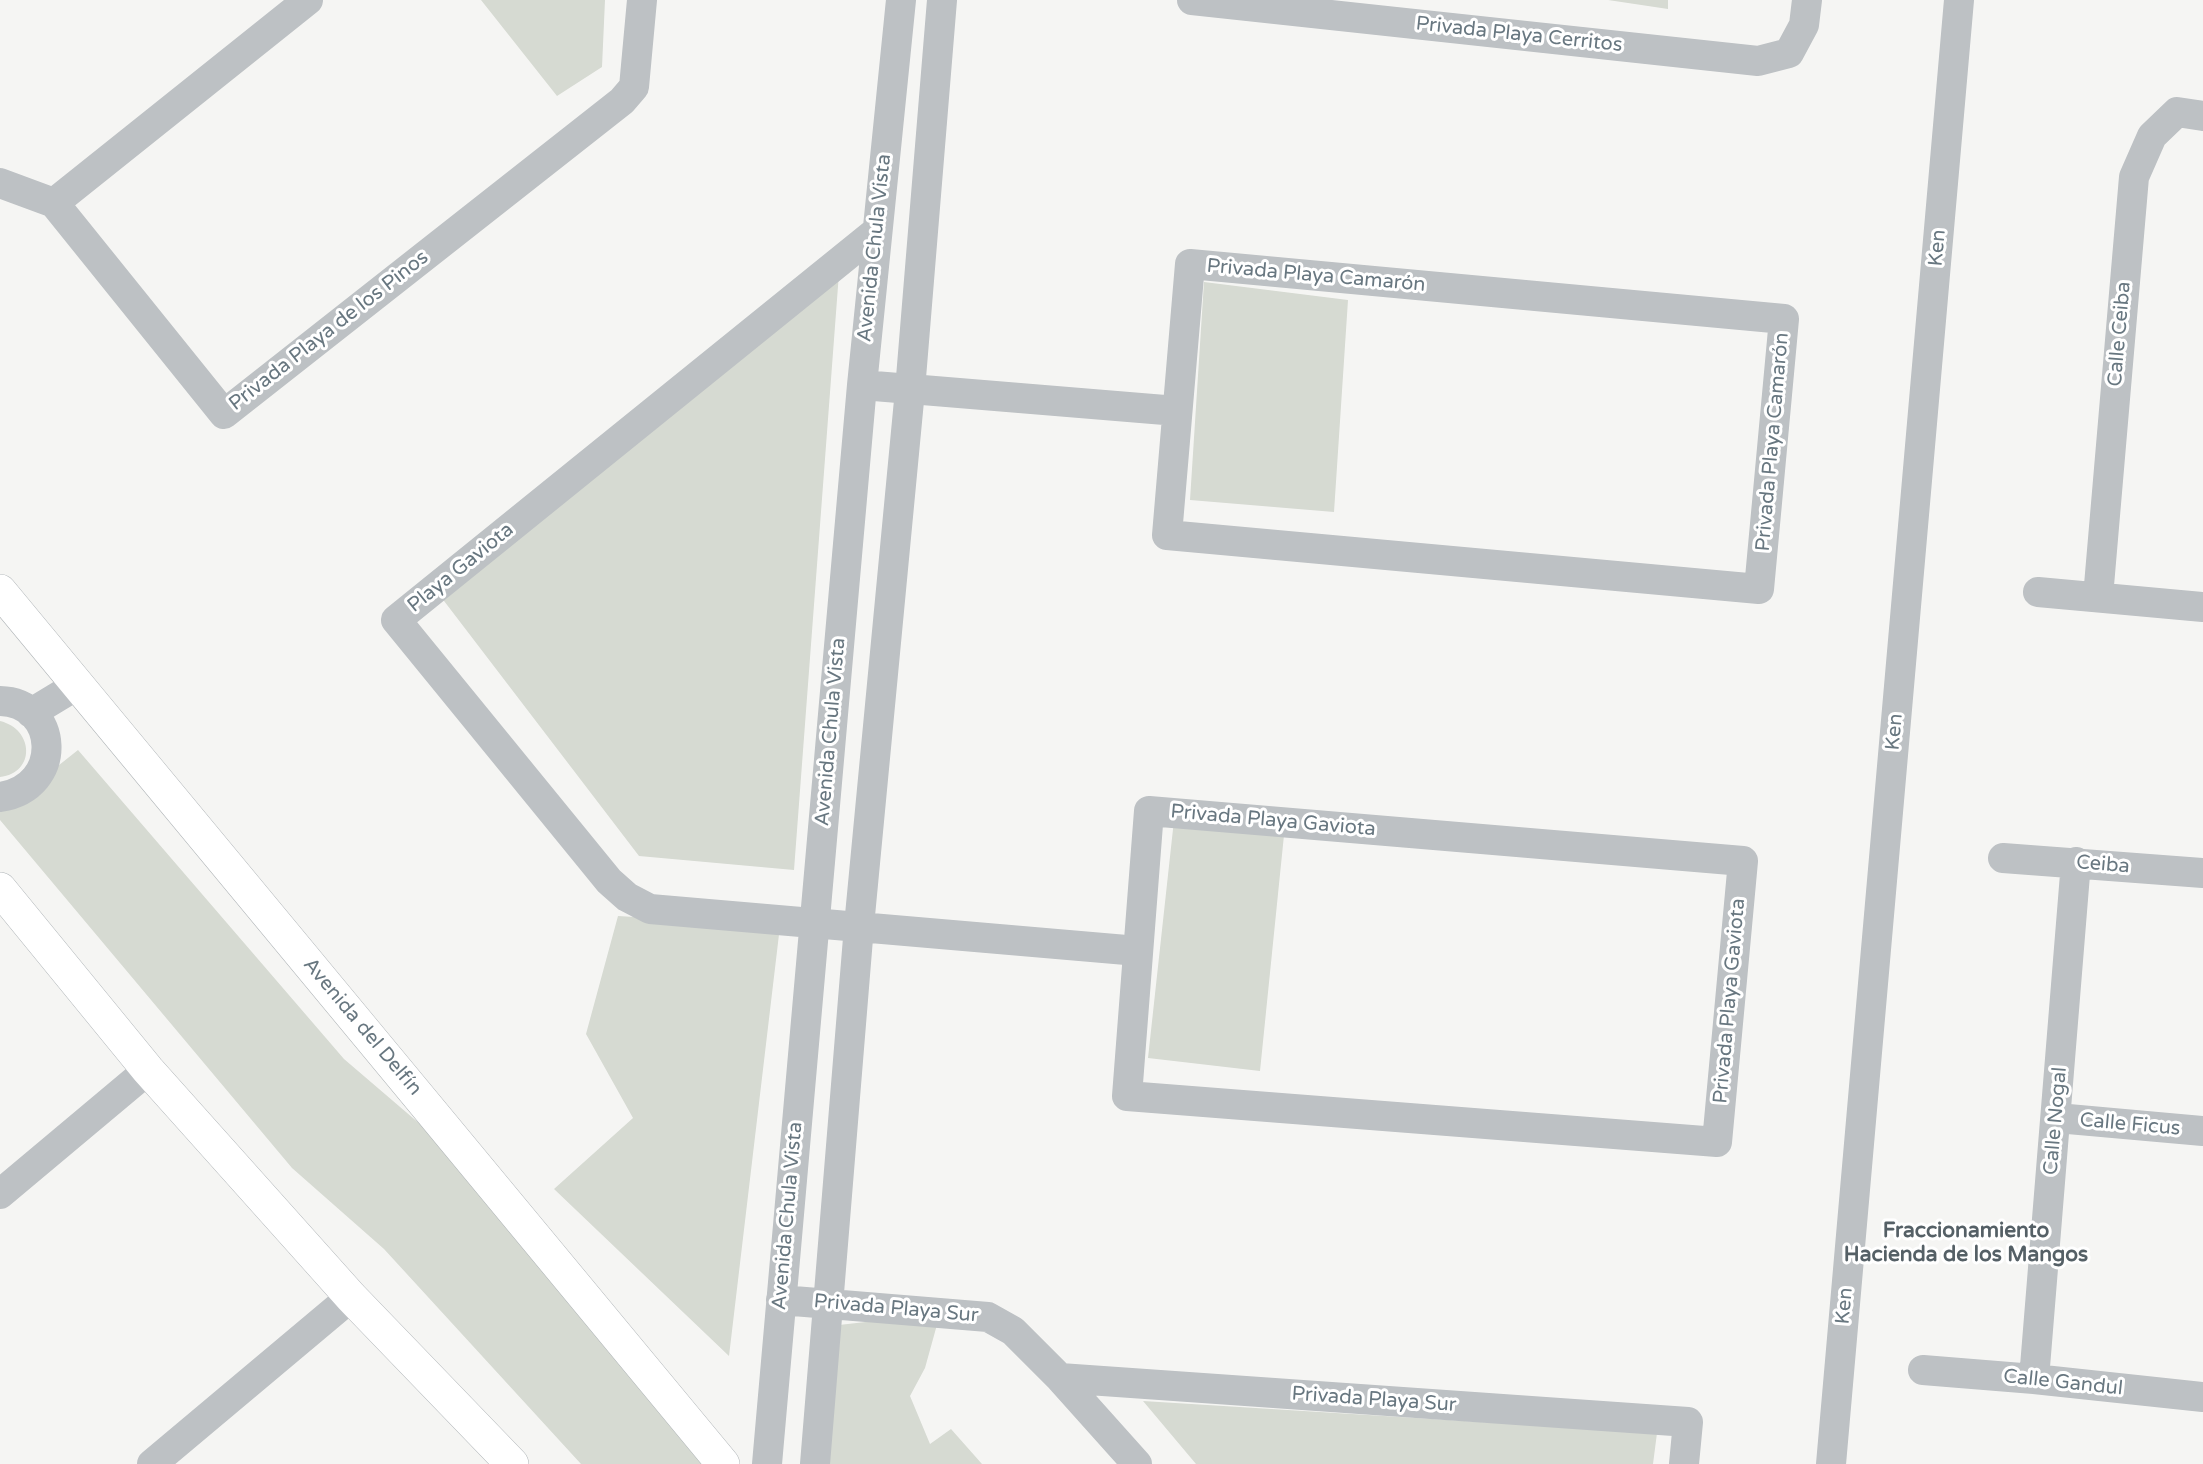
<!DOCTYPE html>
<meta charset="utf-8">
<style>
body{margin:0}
canvas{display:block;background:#f5f5f3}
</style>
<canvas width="2203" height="1464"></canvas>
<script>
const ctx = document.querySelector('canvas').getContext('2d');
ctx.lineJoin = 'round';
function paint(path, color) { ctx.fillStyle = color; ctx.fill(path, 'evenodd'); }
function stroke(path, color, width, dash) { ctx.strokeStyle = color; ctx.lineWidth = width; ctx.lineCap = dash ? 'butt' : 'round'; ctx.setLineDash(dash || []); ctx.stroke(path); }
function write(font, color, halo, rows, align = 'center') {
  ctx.font = font + ' "Varela Round",sans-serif'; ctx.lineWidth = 6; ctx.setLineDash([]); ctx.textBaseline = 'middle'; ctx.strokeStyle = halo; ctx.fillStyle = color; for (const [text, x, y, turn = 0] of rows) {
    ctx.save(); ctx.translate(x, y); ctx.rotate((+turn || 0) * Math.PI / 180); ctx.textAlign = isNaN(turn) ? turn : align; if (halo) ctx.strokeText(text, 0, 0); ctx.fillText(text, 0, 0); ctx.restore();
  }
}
const green = new Path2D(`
 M 481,0 L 605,0 L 602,67 L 557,96 Z
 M 1608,0 L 1668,0 L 1668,9 Z
 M 839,273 L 794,870 L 639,856 L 441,597 Z
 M 1204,282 L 1348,300 L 1334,512 L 1190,500 Z
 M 0,721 C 34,729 36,773 0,777 Z
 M 78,750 L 344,1059 L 462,1160 L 705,1464 L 581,1464 L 384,1249 L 292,1168 L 0,820 L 0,812 Z
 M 1174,820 L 1284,835 L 1260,1071 L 1148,1058 Z
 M 618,916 L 780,926 L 729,1356 L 554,1189 L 633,1118 L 586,1034 Z
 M 883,1320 L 938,1321 L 925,1368 L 910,1396 L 930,1444 L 951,1429 L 982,1464 L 827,1464 L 839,1325 Z
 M 1143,1401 L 1657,1433 L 1653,1464 L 1196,1464 Z`);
const street = new Path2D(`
 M 308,0 L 54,203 L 224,414 L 622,101 L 634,87 L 642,0
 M 1192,0 L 1758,61 L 1789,53 L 1804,25 L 1807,0
 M 0,183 L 54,203
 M 876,232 L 396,620 L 609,881 L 627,897 L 650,909 L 1138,951
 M 1190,264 L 1784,319 L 1759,589 L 1167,535 Z
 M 862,385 L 1177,411
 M 2038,592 L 2203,607
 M 2098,597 L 2134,177 L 2152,136 L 2177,112 L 2203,116
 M 0,701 C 59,702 65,787 0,797
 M 31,713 L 79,684
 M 1149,811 L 1743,861 L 1717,1142 L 1127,1096 Z
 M 2003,858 L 2203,873
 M 2057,1118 L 2203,1131
 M 0,1194 L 148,1070
 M 781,1300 L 988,1317 L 1013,1331 L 1060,1378 L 1137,1464
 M 1923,1370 L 2034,1379 L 2203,1397
 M 1060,1378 L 1688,1422 L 1684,1464
 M 2034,1379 L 2076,862
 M 152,1464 L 351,1297
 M 767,1464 L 862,385 L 901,0
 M 815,1464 L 859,926 L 910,390 L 942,0
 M 1831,1464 L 1959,0`);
const secondary = new Path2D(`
 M 0,591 L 723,1464
 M 0,889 L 148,1070 L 351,1297 L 512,1464`);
const streetNames = [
 ["Privada Playa Cerritos",1519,35,6],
 ["Avenida Chula Vista",875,248,-84],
 ["Ken",1938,248,-85],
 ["Privada Playa Camarón",1316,276,5],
 ["Privada Playa de los Pinos",329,331,-38],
 ["Calle Ceiba",2120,334,-85],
 ["Privada Playa Camarón",1773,442,-85],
 ["Playa Gaviota",461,568,-39],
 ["Avenida Chula Vista",831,732,-85],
 ["Ken",1895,732,-85],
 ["Privada Playa Gaviota",1273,821,5],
 ["Ceiba",2103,865,5],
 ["Privada Playa Gaviota",1730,1001,-85],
 ["Avenida del Delfín",362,1027,50],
 ["Calle Nogal",2056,1121,-85],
 ["Calle Ficus",2130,1125,5],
 ["Avenida Chula Vista",788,1216,-85],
 ["Ken",1845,1306,-85],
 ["Privada Playa Sur",896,1309,5],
 ["Calle Gandul",2063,1383,6],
 ["Privada Playa Sur",1374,1400,4]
];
const neighbourhoodNames = [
 ["Fraccionamiento",1966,1231],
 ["Hacienda de los Mangos",1966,1255]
];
paint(green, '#d6dad2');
stroke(secondary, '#b0b5b8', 34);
stroke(street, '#bdc1c4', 30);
stroke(secondary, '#fff', 33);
write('20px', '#687780', '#fff', streetNames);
write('bold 21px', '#556066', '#fff', neighbourhoodNames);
</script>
